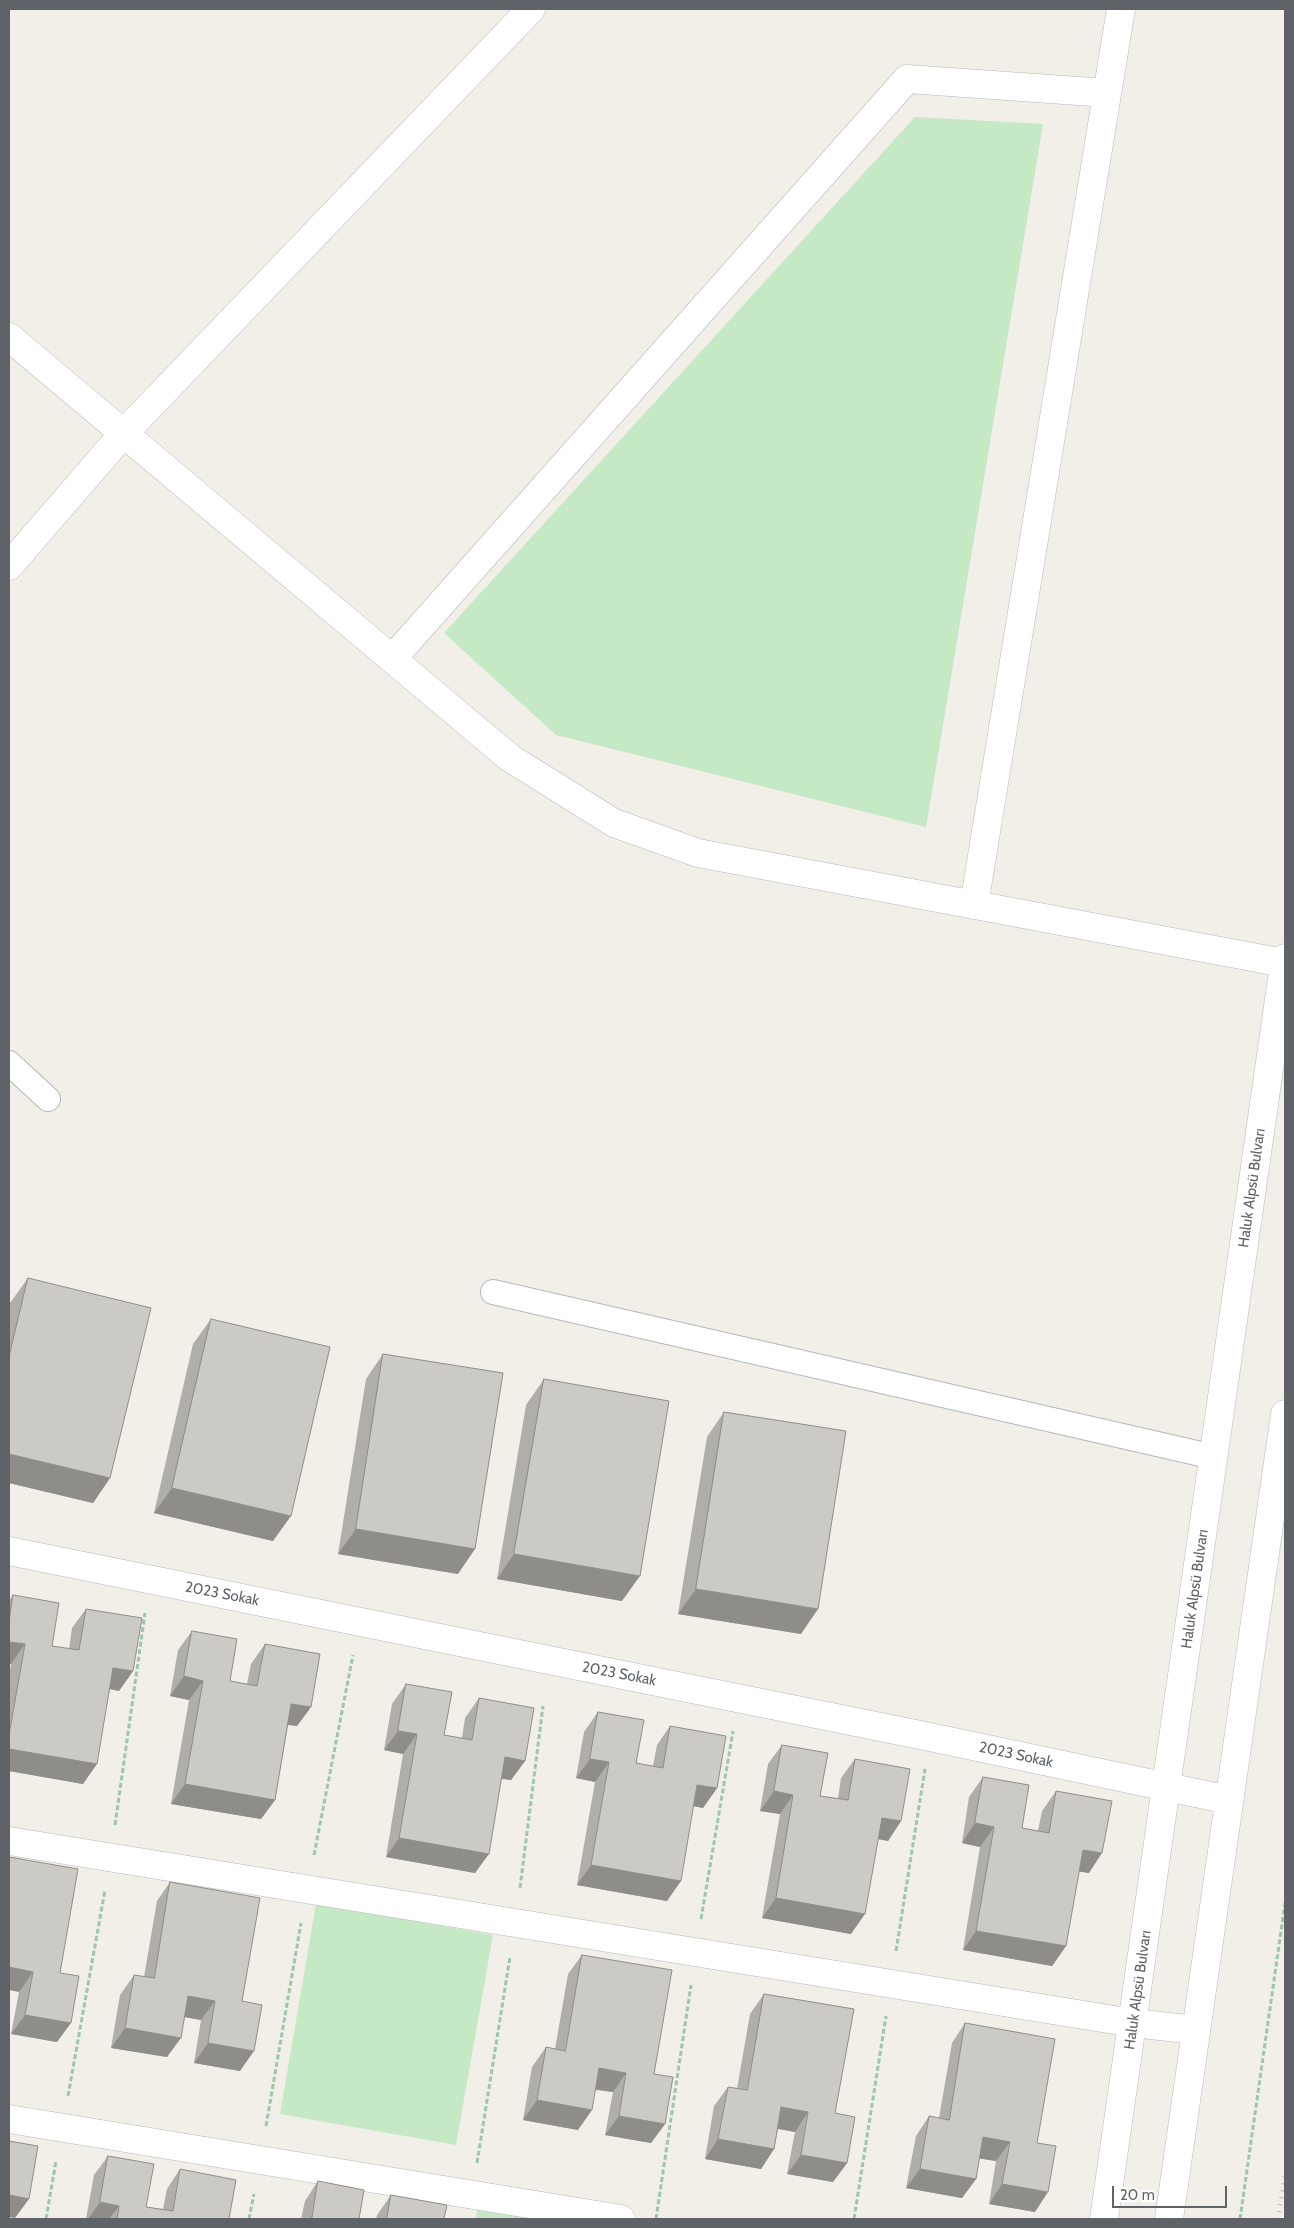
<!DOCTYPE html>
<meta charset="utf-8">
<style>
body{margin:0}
#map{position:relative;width:1294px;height:2228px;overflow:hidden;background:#f1efe8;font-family:Cabin,sans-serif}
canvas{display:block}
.frame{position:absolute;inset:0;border:10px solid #5f6368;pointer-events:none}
.scale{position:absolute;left:1112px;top:2186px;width:115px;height:22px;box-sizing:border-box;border:2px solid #5f6368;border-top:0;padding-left:6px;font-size:15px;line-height:18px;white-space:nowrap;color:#5f6368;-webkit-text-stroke:4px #fff;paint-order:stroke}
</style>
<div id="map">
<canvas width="1294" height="2228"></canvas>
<div class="frame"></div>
<div class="scale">20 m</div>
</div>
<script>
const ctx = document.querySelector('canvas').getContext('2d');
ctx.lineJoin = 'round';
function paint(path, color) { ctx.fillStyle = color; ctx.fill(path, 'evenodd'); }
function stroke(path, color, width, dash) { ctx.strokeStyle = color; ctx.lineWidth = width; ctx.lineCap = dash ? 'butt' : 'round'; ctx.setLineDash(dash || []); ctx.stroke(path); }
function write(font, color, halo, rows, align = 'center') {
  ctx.font = font + ' Cabin,sans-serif'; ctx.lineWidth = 4.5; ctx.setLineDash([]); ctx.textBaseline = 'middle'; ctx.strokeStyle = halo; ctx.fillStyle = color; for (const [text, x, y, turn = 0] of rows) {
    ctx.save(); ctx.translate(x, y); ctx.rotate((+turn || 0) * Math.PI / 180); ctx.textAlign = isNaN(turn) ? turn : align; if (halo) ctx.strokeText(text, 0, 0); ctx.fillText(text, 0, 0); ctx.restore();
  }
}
const green = new Path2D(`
 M 915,117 L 1043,124 L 926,827 L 556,735 L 444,633 Z
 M 316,1904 L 493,1935 L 456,2145 L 280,2114 Z
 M 477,2210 L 534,2219 L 476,2219 Z`);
const path = new Path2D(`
 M 115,1825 L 145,1613
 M 314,1855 L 353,1655
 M 520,1888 L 543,1706
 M 701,1919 L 733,1731
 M 896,1951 L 925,1769
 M 68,2096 L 105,1890
 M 266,2126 L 301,1923
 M 477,2163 L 510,1957
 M 46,2219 L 56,2161
 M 249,2219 L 254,2194
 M 656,2219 L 691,1985
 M 854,2219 L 886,2016
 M 1240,2219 L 1285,1903`);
const service = new Path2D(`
 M 9,1063 L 48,1099
 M 493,1292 L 1214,1457`);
const minor = new Path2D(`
 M 9,337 L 510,758 L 614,823 L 698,853 L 1284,963
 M 9,566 L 123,434 L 531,9
 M 392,659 L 907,79 L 1107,93
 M 974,905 L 1121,9
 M 9,1551 L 930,1737 L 1229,1800
 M 9,1841 L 1133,2023 L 1196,2030
 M 9,2119 L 621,2219`);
const secondary = new Path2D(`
 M 1104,2219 L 1285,958
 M 1169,2219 L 1285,1414`);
const rail = new Path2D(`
 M 1278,2219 L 1285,2174`);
const wall = new Path2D(`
 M 28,1278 L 110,1478 L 93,1503 L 9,1483 L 9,1309 L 10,1303 Z
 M 211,1319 L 273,1541 L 154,1513 L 193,1344 Z
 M 383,1354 L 458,1574 L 338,1554 L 366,1379 Z
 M 544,1379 L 622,1601 L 497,1579 L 526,1405 Z
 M 724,1412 L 801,1634 L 678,1614 L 707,1437 Z
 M 13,1595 L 52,1646 L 69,1649 L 72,1628 L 86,1609 L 133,1671 L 119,1691 L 110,1689 L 83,1784 L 9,1771 L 9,1676 L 11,1664 L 9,1664 L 9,1601 Z
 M 192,1631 L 230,1681 L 247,1684 L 251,1664 L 265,1644 L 311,1707 L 297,1726 L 288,1725 L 275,1800 L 261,1819 L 171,1804 L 189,1700 L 170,1696 L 178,1650 Z
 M 406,1684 L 444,1735 L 462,1738 L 465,1718 L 479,1698 L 525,1761 L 511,1780 L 502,1779 L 475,1873 L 386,1857 L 403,1754 L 384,1750 L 392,1704 Z
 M 598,1712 L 636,1763 L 653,1766 L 657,1745 L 670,1726 L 717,1788 L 703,1808 L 693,1806 L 667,1901 L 577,1885 L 595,1782 L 576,1778 L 584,1732 Z
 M 782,1745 L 820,1796 L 838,1799 L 841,1778 L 855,1759 L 901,1821 L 888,1841 L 878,1839 L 851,1934 L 762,1918 L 780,1814 L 760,1811 L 768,1764 Z
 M 983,1777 L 1022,1828 L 1038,1831 L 1042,1811 L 1056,1791 L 1089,1873 L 1079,1871 L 1066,1946 L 1052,1966 L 963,1950 L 980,1847 L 962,1843 L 969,1797 Z
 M 9,1857 L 60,1973 L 57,2042 L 11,2034 L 19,1992 Z
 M 170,1882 L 242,2001 L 240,2071 L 194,2063 L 201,2020 L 184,2017 L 167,2057 L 111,2048 L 120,1995 L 134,1975 L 144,1977 L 157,1901 Z
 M 582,1955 L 654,2074 L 665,2124 L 651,2143 L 605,2135 L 613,2092 L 596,2090 L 578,2130 L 523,2120 L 532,2067 L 546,2047 L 555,2049 L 568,1974 Z
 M 764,1994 L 835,2113 L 847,2163 L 833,2182 L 787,2174 L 795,2132 L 778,2129 L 774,2149 L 761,2169 L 705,2159 L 714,2106 L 728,2087 L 737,2089 L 750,2014 Z
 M 965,2023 L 1037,2143 L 1035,2212 L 989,2204 L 996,2161 L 979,2158 L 976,2179 L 962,2198 L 906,2188 L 916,2136 L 929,2116 L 939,2118 L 952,2043 Z
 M 108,2156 L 146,2207 L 163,2209 L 167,2189 L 180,2169 L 229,2219 L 86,2219 L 94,2175 Z
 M 318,2181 L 359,2219 L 301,2219 L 305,2201 Z
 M 391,2195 L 444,2219 L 376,2219 L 377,2215 Z`);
const shadedWall = new Path2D(`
 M 9,1454 L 110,1478 L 93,1503 L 9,1483 Z
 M 172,1488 L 291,1516 L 273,1541 L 154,1513 Z
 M 356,1529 L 475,1549 L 458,1574 L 338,1554 Z
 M 514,1554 L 640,1576 L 622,1601 L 497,1579 Z
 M 696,1589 L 818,1609 L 801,1634 L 678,1614 Z
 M 9,1642 L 25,1644 L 11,1664 L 9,1664 Z
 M 113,1668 L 133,1671 L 119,1691 L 100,1687 Z
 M 184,1676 L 203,1681 L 189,1700 L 170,1696 Z
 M 291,1704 L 311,1707 L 297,1726 L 278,1723 Z
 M 398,1731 L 417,1734 L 403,1754 L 384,1750 Z
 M 9,1749 L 97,1764 L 83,1784 L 9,1771 Z
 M 505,1757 L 525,1761 L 511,1780 L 492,1777 Z
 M 590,1759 L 609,1762 L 595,1782 L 576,1778 Z
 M 185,1784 L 275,1800 L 261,1819 L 171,1804 Z
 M 697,1785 L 717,1788 L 703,1808 L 683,1804 Z
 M 774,1791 L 793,1795 L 780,1814 L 760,1811 Z
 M 882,1818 L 901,1821 L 888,1841 L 868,1837 Z
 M 975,1823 L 994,1827 L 980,1847 L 962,1843 Z
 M 399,1838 L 489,1854 L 475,1873 L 386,1857 Z
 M 1083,1850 L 1102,1853 L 1089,1873 L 1069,1870 Z
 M 591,1865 L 681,1881 L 667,1901 L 577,1885 Z
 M 776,1898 L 865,1914 L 851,1934 L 762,1918 Z
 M 976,1931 L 1066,1946 L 1052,1966 L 963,1950 Z
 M 9,1967 L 33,1972 L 19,1992 L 9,1990 Z
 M 188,1996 L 215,2001 L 201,2020 L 174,2015 Z
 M 25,2015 L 71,2023 L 57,2042 L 11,2034 Z
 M 125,2028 L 181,2038 L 167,2057 L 111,2048 Z
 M 208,2043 L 254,2051 L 240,2071 L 194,2063 Z
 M 599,2068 L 626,2073 L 613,2092 L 586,2088 Z
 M 537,2100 L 592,2110 L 578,2130 L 523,2120 Z
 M 781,2107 L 808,2112 L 795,2132 L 768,2127 Z
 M 619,2116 L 665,2124 L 651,2143 L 605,2135 Z
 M 983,2137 L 1010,2142 L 996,2161 L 969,2157 Z
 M 718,2139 L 774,2149 L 761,2169 L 705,2159 Z
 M 801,2155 L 847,2163 L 833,2182 L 787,2174 Z
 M 920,2169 L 976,2179 L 962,2198 L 906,2188 Z
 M 1002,2184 L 1048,2192 L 1035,2212 L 989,2204 Z
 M 10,2195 L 29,2199 L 15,2218 L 9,2217 L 9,2197 Z
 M 100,2202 L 119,2206 L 109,2219 L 88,2219 Z`);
const building = new Path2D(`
 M 28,1278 L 151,1308 L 110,1478 L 9,1454 L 9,1357 Z
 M 211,1319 L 330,1347 L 291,1516 L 172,1488 Z
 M 383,1354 L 503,1373 L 475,1549 L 356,1529 Z
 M 544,1379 L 669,1401 L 640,1576 L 514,1554 Z
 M 724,1412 L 846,1431 L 818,1609 L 696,1589 Z
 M 13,1595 L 59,1603 L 52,1646 L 79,1650 L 86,1609 L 142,1618 L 133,1671 L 113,1668 L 97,1764 L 9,1749 L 9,1735 L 25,1644 L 9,1642 L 9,1622 Z
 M 192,1631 L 237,1639 L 230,1681 L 257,1686 L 265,1644 L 320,1654 L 311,1707 L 291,1704 L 275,1800 L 185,1784 L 203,1681 L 184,1676 Z
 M 406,1684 L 452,1692 L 444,1735 L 472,1740 L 479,1698 L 534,1708 L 525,1761 L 505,1757 L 489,1854 L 399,1838 L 417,1734 L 398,1731 Z
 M 598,1712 L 644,1720 L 636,1763 L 663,1768 L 670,1726 L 726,1736 L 717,1788 L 697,1785 L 681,1881 L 591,1865 L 609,1762 L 590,1759 Z
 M 782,1745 L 828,1753 L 820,1796 L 848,1800 L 855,1759 L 910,1769 L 901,1821 L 882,1818 L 865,1914 L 776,1898 L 793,1795 L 774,1791 Z
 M 983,1777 L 1029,1785 L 1022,1828 L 1049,1833 L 1056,1791 L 1112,1801 L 1102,1853 L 1083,1850 L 1066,1946 L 976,1931 L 994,1827 L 975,1823 Z
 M 9,1857 L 78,1869 L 60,1973 L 79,1976 L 71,2023 L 25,2015 L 33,1972 L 9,1967 Z
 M 170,1882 L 260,1898 L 242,2001 L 262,2005 L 254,2051 L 208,2043 L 215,2001 L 188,1996 L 181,2038 L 125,2028 L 134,1975 L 154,1978 Z
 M 582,1955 L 672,1970 L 654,2074 L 673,2077 L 665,2124 L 619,2116 L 626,2073 L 599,2068 L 592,2110 L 537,2100 L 546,2047 L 565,2051 Z
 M 764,1994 L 854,2009 L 835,2113 L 855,2117 L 847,2163 L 801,2155 L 808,2112 L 781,2107 L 774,2149 L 718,2139 L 728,2087 L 747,2090 Z
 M 965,2023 L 1055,2039 L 1037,2143 L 1056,2146 L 1048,2192 L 1002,2184 L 1010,2142 L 983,2137 L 976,2179 L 920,2169 L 929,2116 L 949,2120 Z
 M 9,2141 L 38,2146 L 29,2199 L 10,2195 L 9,2203 Z
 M 108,2156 L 154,2164 L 146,2207 L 173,2211 L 180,2169 L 236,2180 L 229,2219 L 117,2219 L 119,2206 L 100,2202 Z
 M 318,2181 L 364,2190 L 359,2219 L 312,2219 Z
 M 391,2195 L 447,2205 L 444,2219 L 387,2219 Z`);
const streetNames = [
 ["Haluk Alpsü Bulvarı",1252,1188,-82],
 ["Haluk Alpsü Bulvarı",1195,1589,-82],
 ["2023 Sokak",222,1594,11],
 ["2023 Sokak",619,1674,11],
 ["2023 Sokak",1016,1755,12],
 ["Haluk Alpsü Bulvarı",1138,1990,-82]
];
paint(green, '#c5e8c5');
stroke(service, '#b5b8bc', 26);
stroke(minor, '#b5b8bc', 29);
stroke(secondary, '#b6babf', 29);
stroke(path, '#9cc7a9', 3, [5, 2.5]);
stroke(service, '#fff', 24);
stroke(minor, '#fff', 28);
stroke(secondary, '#fff', 28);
stroke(rail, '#b6b7b8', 4, [1, 6]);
paint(wall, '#afaea9');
paint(shadedWall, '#8f8d8a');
paint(building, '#cccac5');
stroke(building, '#8f8d8a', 1);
write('15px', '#5f6368', '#fff', streetNames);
</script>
